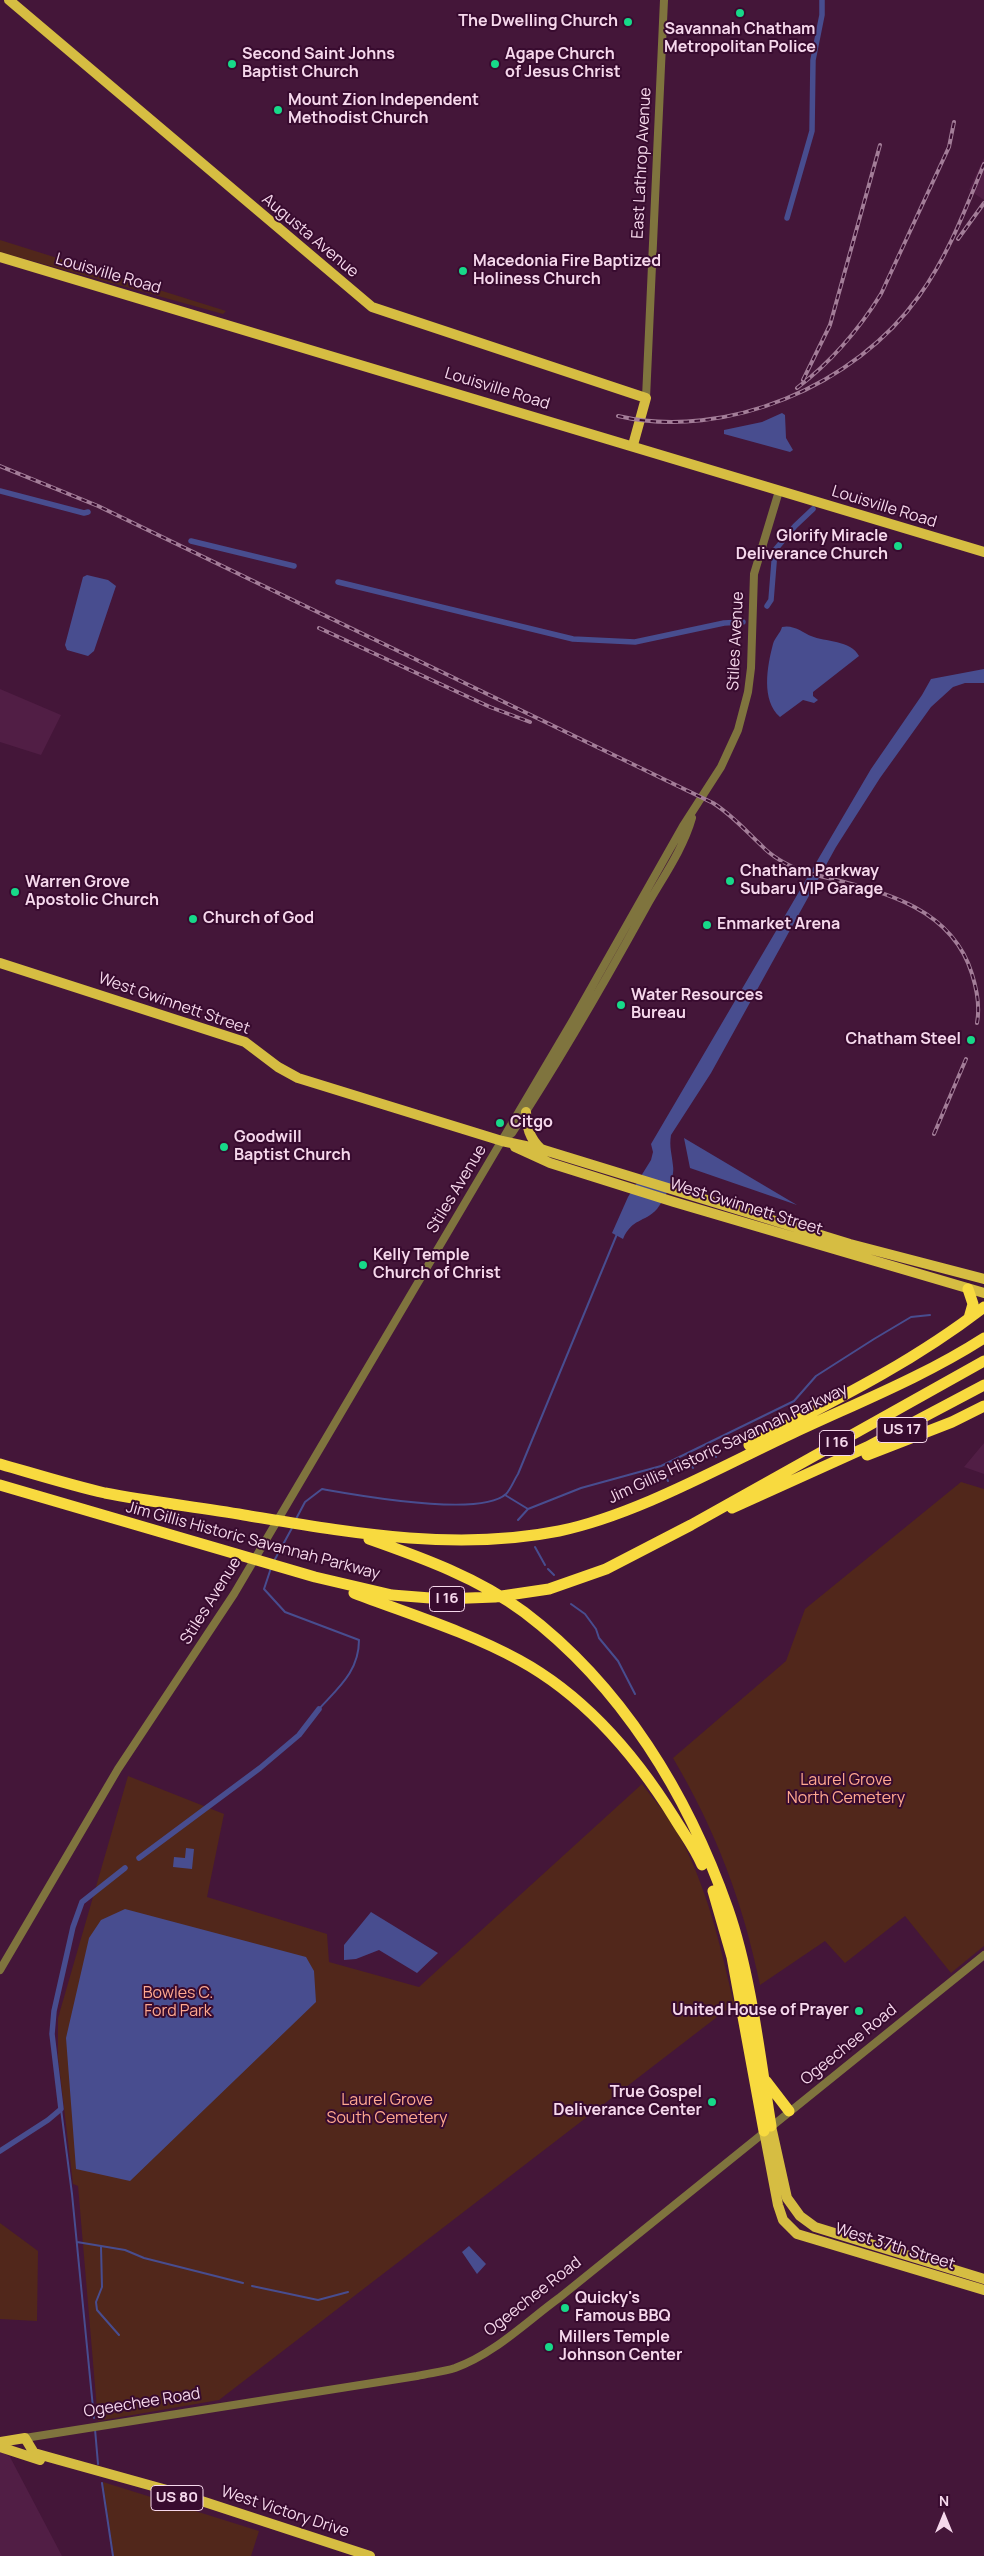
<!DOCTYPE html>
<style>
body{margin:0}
#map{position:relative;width:984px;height:2556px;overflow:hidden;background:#441639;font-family:Manrope,sans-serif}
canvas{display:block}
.north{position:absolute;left:919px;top:2491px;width:50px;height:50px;-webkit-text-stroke:4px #380b2f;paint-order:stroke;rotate:0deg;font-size:14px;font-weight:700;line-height:20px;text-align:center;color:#f6d8ec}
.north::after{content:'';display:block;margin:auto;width:18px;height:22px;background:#f6d8ec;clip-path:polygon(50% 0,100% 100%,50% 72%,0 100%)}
</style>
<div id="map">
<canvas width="984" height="2556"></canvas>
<div class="north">N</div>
</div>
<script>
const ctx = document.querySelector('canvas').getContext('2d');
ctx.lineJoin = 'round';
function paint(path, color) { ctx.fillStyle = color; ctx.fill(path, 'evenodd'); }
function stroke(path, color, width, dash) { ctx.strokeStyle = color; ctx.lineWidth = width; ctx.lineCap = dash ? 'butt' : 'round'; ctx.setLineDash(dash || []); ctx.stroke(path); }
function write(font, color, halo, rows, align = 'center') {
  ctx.font = font + ' Manrope,sans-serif'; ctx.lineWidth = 4; ctx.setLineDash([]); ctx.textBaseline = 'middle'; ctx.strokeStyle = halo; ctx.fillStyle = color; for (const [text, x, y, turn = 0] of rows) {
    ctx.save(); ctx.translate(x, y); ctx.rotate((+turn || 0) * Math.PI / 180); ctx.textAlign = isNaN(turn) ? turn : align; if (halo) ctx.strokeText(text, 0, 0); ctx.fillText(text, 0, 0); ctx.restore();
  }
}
const built = new Path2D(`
 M 984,158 L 984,200 L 969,190 Z
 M 0,689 L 61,715 L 41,755 L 0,742 Z
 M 984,1443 L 984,1474 L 964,1467 Z
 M 0,2451 L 10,2457 L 62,2556 L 0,2556 Z`);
const green = new Path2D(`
 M 0,240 L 226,311 L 223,314 L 0,252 Z
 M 961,1482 L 984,1489 L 984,1946 L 951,1973 L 905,1916 L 845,1963 L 825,1941 L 760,1985 C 743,1902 716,1831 673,1758 L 786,1661 L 805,1609 Z
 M 128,1776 L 224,1814 L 207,1897 L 327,1934 L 329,1962 L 419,1987 L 642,1784 C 653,1799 667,1814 676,1830 C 707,1885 720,1944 734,2004 L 219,2400 L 98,2421 L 78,2186 L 73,2184 L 58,2057 L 58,2018 Z
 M 0,2223 L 38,2251 L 37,2321 L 0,2319 Z
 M 103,2482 L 259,2531 L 251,2556 L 114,2556 Z`);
const water = new Path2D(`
 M 782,413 L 785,415 L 786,438 L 793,450 L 790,452 L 724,434 L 724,430 L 762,422 Z
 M 87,575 L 108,580 L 116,586 L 94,651 L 88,656 L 67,650 L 65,645 L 83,577 Z
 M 782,627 C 793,624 804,633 811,636 C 825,642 851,640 859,656 L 813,692 L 813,696 L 818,700 L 814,703 L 803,700 L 780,717 C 761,700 767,667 773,644 C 775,637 780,634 782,627 Z
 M 984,669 L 984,683 L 965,683 L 953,687 L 931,707 L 880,778 L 836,847 L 711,1073 L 671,1135 C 669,1147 672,1154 673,1166 C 675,1178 665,1199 657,1209 C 644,1223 632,1218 623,1239 L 612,1233 L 628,1197 L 651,1160 L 653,1152 L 651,1144 L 871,769 L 922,695 L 931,679 Z
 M 684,1138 L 797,1205 L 690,1168 Z
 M 186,1848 L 194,1849 L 192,1869 L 173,1867 L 174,1857 L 185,1858 Z
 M 125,1909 L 306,1957 L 314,1971 L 316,2002 L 130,2181 L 76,2169 L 66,2038 L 89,1938 L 101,1920 Z
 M 371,1912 L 438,1953 L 417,1973 L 379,1950 L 356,1959 L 344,1960 L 344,1945 Z
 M 469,2246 L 486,2264 L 477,2274 L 462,2252 Z`);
const stream = new Path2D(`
 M 772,1418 L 776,1427
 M 711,1447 L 716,1457
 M 690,1463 L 693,1468
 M 664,1473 L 668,1481
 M 505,1495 L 528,1509 L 581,1488 L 661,1466 L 794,1401 L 816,1376 L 874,1339 L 911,1317 L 930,1315
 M 296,1519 L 305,1502 L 322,1489 C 356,1495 480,1518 506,1494 C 511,1489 514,1480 518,1474 L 617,1234
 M 518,1520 L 528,1509
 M 535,1547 L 545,1565
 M 274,1561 L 292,1528
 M 271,1568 L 264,1589 L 285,1612 L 359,1640 C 359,1671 339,1687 319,1709
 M 548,1569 L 554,1575
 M 571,1604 L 585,1614 L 596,1629 L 599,1638 L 618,1661 L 635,1694
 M 61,2109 L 72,2194 L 94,2418
 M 77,2242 L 125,2250 L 144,2258 L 243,2283
 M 101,2247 L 102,2287 L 96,2302 L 97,2310 L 119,2335
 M 252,2286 L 318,2300 L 348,2292
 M 95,2429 L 98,2464
 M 102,2483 L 113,2556`);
const canal = new Path2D(`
 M 787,218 L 812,131 L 813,60 L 822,15 L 822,0
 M 0,491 L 84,513 L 88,512
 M 191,541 L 294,566
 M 338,582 L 573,639 L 635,642 L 724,623 L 743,622
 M 767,606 L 771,600 L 775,550 L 795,526 L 813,509
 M 139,1858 L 260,1768 L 299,1735 L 319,1709
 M 0,2151 L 48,2120 L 61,2109 L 52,2034 L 54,2011 L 73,1927 L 82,1902 L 125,1868`);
const minor = new Path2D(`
 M 646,398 L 664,0
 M 504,1139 L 512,1133 C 560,1060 603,985 645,909 C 661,880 683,850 692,818
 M 0,1970 L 118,1769 L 234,1594 L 573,1020 L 683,826 L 721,767 L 738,730 L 748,692 L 751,668 L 754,574 L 779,491
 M 25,2438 L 417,2376 C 429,2373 443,2372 455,2368 C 494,2354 526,2322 559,2298 L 984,1955`);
const major = new Path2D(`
 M 9,0 L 372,307 L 646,398 L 633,445
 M 0,257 L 984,552
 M 0,963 L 245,1042 L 278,1067 L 298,1078 L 502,1141 L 544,1150 L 850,1244 L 984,1279
 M 526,1112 C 527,1127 529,1138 541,1149
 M 515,1147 L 550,1163 L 674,1202 L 984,1293
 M 771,2126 L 787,2198 L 800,2216 L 815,2227 L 984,2279
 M 764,2131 L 778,2205 L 783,2220 L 797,2234 L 984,2290
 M 0,2442 L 25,2438 L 34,2453 L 174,2492 L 370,2556
 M 0,2447 L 40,2460`);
const highway = new Path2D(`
 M 968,1289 L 973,1304 L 969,1318
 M 749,1445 C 830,1403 912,1363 984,1307
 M 867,1455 L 952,1422 L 984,1406
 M 0,1464 C 35,1474 70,1485 105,1493 C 151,1502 198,1507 244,1515 C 347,1532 454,1552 559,1531 C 636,1515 722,1466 793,1433 C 857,1403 925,1376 984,1338
 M 0,1485 L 315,1577 L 392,1595 L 443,1599 L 495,1597 L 549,1589 L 606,1569 L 691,1525 L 984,1361
 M 732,1508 L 867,1447 L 984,1385
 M 369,1539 C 423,1558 478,1578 524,1612 C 622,1686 688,1795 728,1909 C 751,1975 760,2057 771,2126
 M 354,1593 C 409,1614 468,1632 519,1660 C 585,1696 636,1756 675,1819 C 684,1834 695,1848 702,1865
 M 713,1891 L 732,1957 L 764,2131
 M 766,2081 L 789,2111`);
const rail = new Path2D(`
 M 958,239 L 984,203
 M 803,380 L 830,325 L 880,145
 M 797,388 C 831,362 858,331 881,294 L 949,147 L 954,122
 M 618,416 C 726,441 856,385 919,296 C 948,256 965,210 984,164
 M 0,466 L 98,506 L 713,803 C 732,815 745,830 761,845 C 772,857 786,864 801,871 C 866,889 949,899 972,974 C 977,990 980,1007 977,1023
 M 319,628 L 490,707 L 530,722
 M 934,1134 L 966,1059`);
const markers = [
 [740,13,5,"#17d989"],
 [628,22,5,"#17d989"],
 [232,64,5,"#17d989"],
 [495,64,5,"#17d989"],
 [278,110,5,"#17d989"],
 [463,271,5,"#17d989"],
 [898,546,5,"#17d989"],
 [730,881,5,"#17d989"],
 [15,892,5,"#17d989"],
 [193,919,5,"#17d989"],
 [707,925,5,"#17d989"],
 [621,1005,5,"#17d989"],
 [971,1040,5,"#17d989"],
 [500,1123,5,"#17d989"],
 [224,1147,5,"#17d989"],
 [363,1265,5,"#17d989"],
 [859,2011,5,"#17d989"],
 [712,2102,5,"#17d989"],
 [565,2308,5,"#17d989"],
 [549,2347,5,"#17d989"]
];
const shields = [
 [902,1430,50],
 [837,1443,35],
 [447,1599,35],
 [177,2498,52]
];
const shieldNames = [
 ["US 17",902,1430],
 ["I 16",837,1443],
 ["I 16",447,1599],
 ["US 80",177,2498]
];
const poiNames = [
 ["The Dwelling Church",618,22,"right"],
 ["Savannah Chatham",740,30,"center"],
 ["Metropolitan Police",740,48,"center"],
 ["Second Saint Johns",242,55],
 ["Baptist Church",242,73],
 ["Agape Church",505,55],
 ["of Jesus Christ",505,73],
 ["Mount Zion Independent",288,101],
 ["Methodist Church",288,119],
 ["Macedonia Fire Baptized",473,262],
 ["Holiness Church",473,280],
 ["Glorify Miracle",888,537,"right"],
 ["Deliverance Church",888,555,"right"],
 ["Chatham Parkway",740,872],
 ["Subaru VIP Garage",740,890],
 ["Warren Grove",25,883],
 ["Apostolic Church",25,901],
 ["Church of God",203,919],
 ["Enmarket Arena",717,925],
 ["Water Resources",631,996],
 ["Bureau",631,1014],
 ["Chatham Steel",961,1040,"right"],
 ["Citgo",510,1123],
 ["Goodwill",234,1138],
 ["Baptist Church",234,1156],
 ["Kelly Temple",373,1256],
 ["Church of Christ",373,1274],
 ["United House of Prayer",849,2011,"right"],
 ["True Gospel",702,2093,"right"],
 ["Deliverance Center",702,2111,"right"],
 ["Quicky's",575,2299],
 ["Famous BBQ",575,2317],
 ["Millers Temple",559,2338],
 ["Johnson Center",559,2356]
];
const streetNames = [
 ["East Lathrop Avenue",642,163,-87],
 ["Augusta Avenue",310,236,40],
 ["Louisville Road",108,274,16],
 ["Louisville Road",497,389,17],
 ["Louisville Road",884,507,17],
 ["Stiles Avenue",736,641,-87],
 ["West Gwinnett Street",174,1004,19],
 ["Stiles Avenue",457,1189,-59],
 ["West Gwinnett Street",746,1207,17],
 ["Jim Gillis Historic Savannah Parkway",728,1444,-25],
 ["Jim Gillis Historic Savannah Parkway",253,1541,15],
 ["Stiles Avenue",211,1601,-58],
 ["Ogeechee Road",849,2045,-39],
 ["West 37th Street",895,2247,17],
 ["Ogeechee Road",533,2297,-38],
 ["Ogeechee Road",142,2403,-9],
 ["West Victory Drive",285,2512,18]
];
const parkNames = [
 ["Laurel Grove",846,1781],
 ["North Cemetery",846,1799],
 ["Bowles C.",178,1994],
 ["Ford Park",178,2012],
 ["Laurel Grove",387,2101],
 ["South Cemetery",387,2119]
];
paint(built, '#511e45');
paint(green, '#51271b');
paint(water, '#484d8f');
stroke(stream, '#484d8f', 2);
stroke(canal, '#484d8f', 5.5);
stroke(minor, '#7f743e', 8);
stroke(major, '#d6bd42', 10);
stroke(highway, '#f8da3f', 11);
stroke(rail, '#a37d98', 4);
stroke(rail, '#380b2f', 2, [5.5]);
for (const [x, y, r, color] of markers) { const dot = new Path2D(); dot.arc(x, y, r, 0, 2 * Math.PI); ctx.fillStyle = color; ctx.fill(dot); stroke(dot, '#380b2f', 2); }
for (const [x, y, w] of shields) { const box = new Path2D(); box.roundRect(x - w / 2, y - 12.5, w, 25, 4); ctx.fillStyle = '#380b2f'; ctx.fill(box); stroke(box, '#f6d8ec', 1); }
write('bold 15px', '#f6d8ec', null, shieldNames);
write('bold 16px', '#f6d8ec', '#380b2f', poiNames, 'left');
write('16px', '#f6d8ec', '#380b2f', streetNames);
write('16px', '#ffa98f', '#380b2f', parkNames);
</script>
